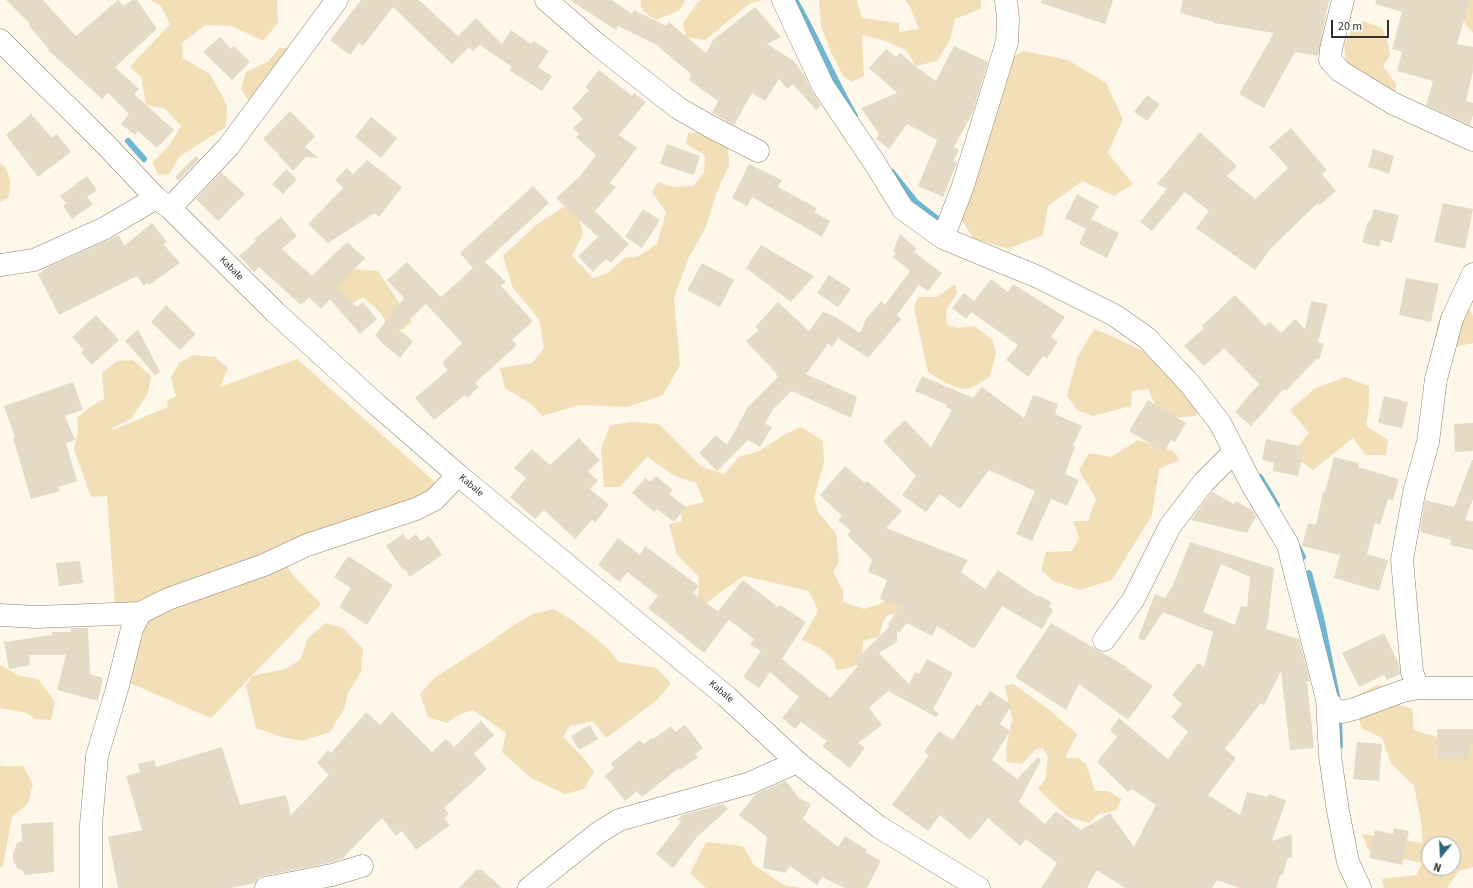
<!DOCTYPE html>
<style>
body{margin:0}
#map{position:relative;width:1473px;height:888px;overflow:hidden;background:#fef8eb;font-family:"Source Sans 3",sans-serif}
canvas{display:block}
.north{position:absolute;left:1421px;top:836px;width:40px;height:40px;box-sizing:border-box;background:#fff;border:1px solid #aeaca9;border-radius:50%;rotate:198deg;font-size:11px;font-weight:700;line-height:16px;text-align:center;color:#343028}
.north::after{content:'';display:block;margin:auto;width:14px;height:18px;background:#28657c;clip-path:polygon(50% 0,100% 100%,50% 72%,0 100%)}
.scale{position:absolute;left:1331px;top:20px;width:58px;height:18px;box-sizing:border-box;border:2px solid #343028;border-top:0;padding-left:5px;font-size:12px;line-height:14px;white-space:nowrap;color:#343028;-webkit-text-stroke:3px #fff;paint-order:stroke}
</style>
<div id="map">
<canvas width="1473" height="888"></canvas>
<div class="north">N</div>
<div class="scale">20 m</div>
</div>
<script>
const ctx = document.querySelector('canvas').getContext('2d');
ctx.lineJoin = 'round';
function paint(path, color) { ctx.fillStyle = color; ctx.fill(path, 'evenodd'); }
function stroke(path, color, width, dash) { ctx.strokeStyle = color; ctx.lineWidth = width; ctx.lineCap = dash ? 'butt' : 'round'; ctx.setLineDash(dash || []); ctx.stroke(path); }
function write(font, color, halo, rows, align = 'center') {
  ctx.font = font + ' "Source Sans 3",sans-serif'; ctx.lineWidth = 3.5; ctx.setLineDash([]); ctx.textBaseline = 'middle'; ctx.strokeStyle = halo; ctx.fillStyle = color; for (const [text, x, y, turn = 0] of rows) {
    ctx.save(); ctx.translate(x, y); ctx.rotate((+turn || 0) * Math.PI / 180); ctx.textAlign = isNaN(turn) ? turn : align; if (halo) ctx.strokeText(text, 0, 0); ctx.fillText(text, 0, 0); ctx.restore();
  }
}
const green = new Path2D(`
 M 150,0 L 277,0 L 278,23 L 263,41 L 232,26 L 205,25 L 182,43 L 183,58 L 210,74 L 227,105 L 226,127 L 180,156 L 169,174 L 158,175 L 153,162 L 169,146 L 181,126 L 165,109 L 146,105 L 141,77 L 130,67 L 170,24 L 161,6 Z
 M 641,0 L 685,0 L 680,10 L 656,20 C 649,15 638,10 641,0 Z
 M 702,0 L 762,0 L 749,4 L 705,40 L 686,37 L 683,23 L 698,2 Z
 M 819,0 L 857,0 L 862,18 L 899,23 L 899,32 L 919,29 L 910,7 L 905,0 L 981,0 L 981,9 L 955,19 L 950,40 L 937,61 L 916,66 L 906,50 L 886,41 L 862,35 L 864,76 L 852,82 L 843,76 L 831,52 L 821,26 Z
 M 1446,0 L 1473,0 L 1473,33 Z
 M 1363,21 L 1382,28 L 1387,39 L 1390,56 L 1383,66 L 1396,84 L 1395,96 L 1346,64 L 1344,45 L 1352,29 Z
 M 280,48 L 290,48 L 250,103 L 241,89 L 246,72 L 267,62 Z
 M 1023,51 L 1068,60 L 1106,83 L 1123,119 L 1108,153 L 1133,184 L 1114,196 L 1082,181 L 1048,206 L 1043,235 L 1008,249 L 973,238 L 951,203 L 1009,60 Z
 M 704,132 L 728,145 L 729,165 L 718,189 L 705,229 L 689,257 L 674,298 L 680,365 L 663,395 L 628,407 L 579,405 L 542,416 L 531,404 L 505,388 L 500,368 L 532,363 L 544,348 L 539,319 L 513,288 L 503,256 L 536,225 L 565,206 L 578,213 L 583,234 L 572,256 L 593,278 L 608,273 L 624,258 L 639,256 L 657,244 L 666,212 L 652,192 L 658,182 L 673,187 L 693,186 L 704,173 L 705,155 L 686,144 L 688,133 Z
 M 0,163 C 11,169 12,188 8,198 L 0,202 Z
 M 352,269 L 378,271 L 412,322 L 404,329 L 389,331 C 385,315 375,307 363,297 L 350,305 L 331,290 Z
 M 955,284 L 957,293 L 946,310 L 947,325 L 957,328 L 975,326 L 993,341 L 996,353 L 990,377 C 984,380 977,385 971,388 C 959,393 938,378 928,372 L 914,308 L 918,297 L 937,297 Z
 M 1464,306 L 1469,308 L 1473,316 L 1473,343 L 1455,347 L 1436,330 L 1442,311 Z
 M 1094,329 L 1112,336 L 1147,353 L 1188,363 L 1201,381 L 1200,408 L 1196,416 C 1162,419 1162,421 1148,389 L 1132,391 L 1131,406 L 1093,416 L 1077,410 L 1067,395 L 1078,356 Z
 M 194,355 L 215,357 L 228,368 L 220,387 L 297,359 L 436,483 L 427,495 L 284,562 L 293,575 L 321,604 L 211,718 L 125,681 L 134,646 L 115,607 L 107,496 L 92,497 L 89,492 L 74,449 L 78,431 L 77,418 L 90,407 L 104,399 L 102,373 L 117,361 L 133,360 L 151,376 L 148,393 L 131,419 L 112,428 L 113,430 L 168,407 L 167,401 L 176,396 L 171,378 L 179,363 Z
 M 1345,377 L 1369,386 L 1369,407 L 1366,426 L 1388,440 L 1386,455 L 1366,455 L 1353,438 L 1313,470 L 1296,458 L 1294,451 L 1309,433 L 1290,410 L 1314,389 Z
 M 632,422 L 659,424 L 702,467 L 724,474 L 739,457 L 759,451 L 784,435 L 801,427 L 823,441 L 824,463 L 814,497 L 818,512 L 836,534 L 839,562 L 833,572 L 843,590 L 843,602 L 864,609 L 880,604 L 892,597 L 902,606 L 899,613 L 888,615 L 883,622 L 879,637 L 863,641 L 862,662 L 849,668 L 836,670 L 834,660 L 820,648 L 802,640 L 818,610 L 809,591 L 744,576 L 719,593 L 696,612 L 699,586 L 698,576 L 677,555 L 669,524 L 682,521 L 680,508 L 704,502 L 696,483 L 675,476 L 647,457 L 620,487 L 604,487 L 601,449 L 610,425 Z
 M 1138,440 L 1173,451 L 1180,460 L 1159,469 L 1152,515 L 1112,580 L 1080,590 L 1053,581 L 1041,570 L 1046,552 L 1072,551 L 1079,538 L 1073,521 L 1088,521 L 1096,499 L 1079,470 L 1089,453 L 1111,457 Z
 M 554,609 L 572,620 L 604,645 L 619,662 L 656,668 L 671,683 L 657,700 L 606,738 L 593,721 L 570,726 L 563,737 L 581,755 L 594,772 L 584,789 L 565,794 L 531,778 L 502,752 L 506,733 L 473,710 L 458,715 L 447,723 L 428,717 L 420,694 L 434,678 L 486,645 L 511,627 L 533,614 Z
 M 326,623 L 343,628 L 363,649 L 361,672 L 348,693 L 344,709 L 330,732 L 302,741 L 282,737 L 256,728 L 246,686 L 252,676 L 285,669 L 300,660 L 308,638 Z
 M 0,665 L 20,676 L 38,679 L 55,702 L 51,720 L 35,719 L 27,713 L 0,708 Z
 M 1013,684 L 1048,709 L 1077,734 L 1065,758 L 1078,758 L 1086,764 L 1095,791 L 1108,791 L 1122,799 L 1115,811 L 1099,814 L 1089,823 L 1068,817 L 1038,789 L 1045,780 L 1048,757 L 1043,748 L 1035,750 L 1022,764 L 1007,762 L 1006,749 L 1012,719 L 1005,686 Z
 M 1379,684 L 1400,705 L 1412,709 L 1414,730 L 1440,738 L 1473,738 L 1473,867 L 1459,871 L 1447,888 L 1384,888 L 1382,879 L 1416,875 L 1422,863 L 1369,851 L 1362,834 L 1423,843 L 1421,821 L 1414,786 L 1391,763 L 1382,738 L 1361,728 L 1355,697 ZM 1429,844 L 1453,844 L 1453,868 L 1429,868 Z
 M 0,764 L 2,766 L 23,766 L 33,784 L 28,803 L 12,817 L 3,866 L 0,867 Z
 M 706,842 L 743,846 L 754,865 L 784,885 L 802,888 L 706,888 L 690,873 Z`);
const stream = new Path2D(`
 M 795,0 C 817,38 833,78 855,116
 M 128,141 L 144,159
 M 892,172 L 916,202 L 939,220
 M 1260,477 L 1277,505
 M 1298,547 L 1303,557
 M 1309,573 L 1321,617 L 1337,696
 M 1339,722 L 1340,746`);
const building = new Path2D(`
 M 6,0 L 43,0 L 76,36 L 118,0 L 123,6 L 132,0 L 137,0 L 157,29 L 115,67 L 139,89 L 134,94 L 174,130 L 157,148 L 138,131 L 135,135 L 121,124 L 129,114 L 108,93 L 102,99 L 48,50 L 49,49 L 29,26 L 30,24 Z
 M 361,0 L 419,0 L 458,36 L 476,18 L 502,44 L 511,30 L 531,44 L 534,41 L 549,51 L 538,67 L 552,76 L 542,91 L 509,70 L 512,67 L 480,45 L 473,51 L 469,47 L 452,64 L 393,7 L 363,46 L 359,43 L 350,55 L 330,40 Z
 M 570,0 L 612,0 L 632,14 L 634,10 L 666,26 L 669,22 L 706,53 L 713,40 L 755,7 L 781,37 L 767,44 L 794,61 L 804,75 L 812,91 L 821,106 L 816,110 L 793,84 L 787,89 L 779,79 L 765,101 L 752,93 L 734,125 L 712,113 L 718,101 L 689,80 L 691,74 L 655,44 L 618,26 L 616,30 Z
 M 1042,0 L 1113,0 L 1105,24 L 1041,3 Z
 M 1183,0 L 1329,0 L 1318,56 L 1295,52 L 1264,108 L 1239,94 L 1274,33 L 1214,23 L 1214,22 L 1180,13 Z
 M 1376,0 L 1470,0 L 1457,44 L 1473,47 L 1473,71 L 1466,101 L 1473,103 L 1473,115 L 1470,125 L 1426,105 L 1433,81 L 1397,71 L 1402,52 L 1392,49 L 1402,12 L 1375,4 Z
 M 220,37 L 231,49 L 234,46 L 250,62 L 232,80 L 203,52 Z
 M 954,46 L 988,62 L 972,114 L 954,147 L 959,150 L 953,161 L 957,163 L 943,197 L 918,186 L 937,140 L 907,124 L 889,149 L 876,139 L 879,134 L 861,108 L 897,93 L 869,68 L 886,49 L 896,57 L 900,53 L 919,69 L 936,81 Z
 M 599,70 L 632,96 L 634,93 L 646,102 L 619,135 L 637,148 L 610,183 L 616,187 L 595,211 L 629,244 L 611,263 L 606,259 L 593,272 L 578,256 L 598,237 L 556,198 L 580,176 L 596,155 L 576,137 L 579,134 L 573,128 L 583,119 L 572,108 L 589,90 L 585,87 Z
 M 1147,95 L 1160,104 L 1147,121 L 1134,112 Z
 M 290,111 L 315,136 L 305,147 L 319,158 L 306,157 L 293,171 L 278,155 L 280,154 L 277,153 L 263,139 Z
 M 31,114 L 52,138 L 57,134 L 71,152 L 38,177 L 6,135 Z
 M 371,117 L 397,138 L 381,158 L 355,137 Z
 M 1291,128 L 1327,170 L 1322,174 L 1336,191 L 1320,205 L 1318,203 L 1272,247 L 1255,270 L 1196,228 L 1209,211 L 1185,192 L 1152,231 L 1140,222 L 1167,189 L 1157,184 L 1200,132 L 1237,166 L 1227,176 L 1255,199 L 1288,168 L 1269,147 Z
 M 667,144 L 700,156 L 694,175 L 660,164 Z
 M 1373,149 L 1394,156 L 1389,174 L 1368,167 Z
 M 196,156 L 199,159 L 178,181 L 175,177 Z
 M 367,160 L 402,187 L 379,217 L 375,213 L 328,243 L 308,224 L 343,188 L 335,180 L 347,168 L 353,174 Z
 M 749,164 L 782,180 L 778,187 L 817,208 L 814,212 L 830,221 L 822,237 L 752,197 L 747,206 L 732,198 Z
 M 286,169 L 297,179 L 283,194 L 272,184 Z
 M 221,172 L 245,194 L 218,221 L 196,199 Z
 M 87,176 L 97,190 L 87,197 L 93,204 L 72,219 L 63,206 L 66,203 L 60,196 Z
 M 533,186 L 549,203 L 485,262 L 506,282 L 501,286 L 533,321 L 512,340 L 517,345 L 475,383 L 479,387 L 467,398 L 465,395 L 434,420 L 415,398 L 448,370 L 442,363 L 462,343 L 426,304 L 399,330 L 413,341 L 400,358 L 381,342 L 375,335 L 404,298 L 387,280 L 407,262 L 441,297 L 473,268 L 460,253 Z
 M 1077,194 L 1099,206 L 1091,219 L 1119,233 L 1107,258 L 1079,244 L 1087,227 L 1086,229 L 1065,218 Z
 M 1443,203 L 1473,209 L 1465,249 L 1434,242 Z
 M 643,209 L 660,220 L 642,248 L 625,237 Z
 M 1374,209 L 1399,215 L 1392,243 L 1381,240 L 1379,247 L 1362,242 L 1368,221 L 1370,222 Z
 M 281,217 L 297,236 L 282,249 L 312,276 L 347,242 L 365,258 L 336,288 L 357,307 L 363,302 L 377,319 L 360,334 L 330,299 L 321,309 L 309,297 L 301,305 L 259,267 L 254,272 L 239,256 L 256,241 L 254,239 Z
 M 152,223 L 167,242 L 163,244 L 180,263 L 149,285 L 148,283 L 144,286 L 137,276 L 59,315 L 38,274 L 50,266 L 119,235 L 124,246 Z
 M 900,234 L 917,249 L 914,252 L 942,273 L 928,291 L 919,285 L 897,315 L 901,319 L 868,358 L 838,338 L 832,347 L 828,344 L 806,374 L 857,397 L 851,418 L 792,391 L 773,409 L 765,424 L 772,427 L 760,447 L 748,440 L 717,471 L 699,453 L 716,435 L 727,445 L 748,407 L 778,377 L 776,375 L 777,374 L 746,341 L 759,330 L 755,327 L 778,302 L 809,331 L 823,312 L 836,317 L 860,333 L 866,319 L 881,301 L 885,305 L 910,271 L 893,257 L 896,254 L 893,251 Z
 M 761,245 L 814,276 L 791,302 L 746,268 Z
 M 702,263 L 734,280 L 720,307 L 687,290 Z
 M 829,275 L 851,289 L 838,307 L 817,293 Z
 M 1406,278 L 1439,284 L 1431,322 L 1399,315 Z
 M 991,279 L 1008,292 L 1013,284 L 1065,317 L 1051,337 L 1058,342 L 1047,358 L 1043,356 L 1028,377 L 1006,360 L 1018,345 L 971,312 L 966,319 L 952,308 L 964,293 L 974,301 Z
 M 1235,295 L 1265,326 L 1270,322 L 1281,333 L 1295,319 L 1305,329 L 1311,301 L 1328,304 L 1318,342 L 1324,344 L 1319,360 L 1316,359 L 1286,391 L 1284,389 L 1251,426 L 1235,412 L 1259,384 L 1224,348 L 1204,366 L 1184,346 L 1204,328 L 1202,326 Z
 M 166,305 L 196,334 L 180,350 L 151,322 Z
 M 96,315 L 119,340 L 92,365 L 81,353 L 84,350 L 72,337 Z
 M 138,329 L 160,372 L 155,375 L 125,341 Z
 M 922,376 L 973,398 L 982,387 L 1024,418 L 1033,395 L 1058,404 L 1055,414 L 1082,426 L 1073,446 L 1075,447 L 1065,474 L 1079,480 L 1067,506 L 1051,499 L 1032,541 L 1016,534 L 1035,491 L 989,470 L 960,509 L 940,494 L 926,512 L 902,495 L 916,476 L 883,441 L 905,420 L 931,447 L 952,410 L 946,407 L 947,405 L 915,391 Z
 M 73,382 L 83,410 L 65,416 L 75,440 L 66,443 L 77,481 L 58,487 L 60,491 L 31,499 L 13,438 L 15,438 L 4,406 Z
 M 1384,396 L 1408,402 L 1402,428 L 1378,423 Z
 M 1148,400 L 1186,423 L 1175,442 L 1171,440 L 1164,452 L 1129,431 Z
 M 1473,423 L 1473,451 L 1455,452 L 1454,424 Z
 M 579,438 L 600,460 L 588,471 L 598,481 L 590,489 L 609,505 L 595,523 L 592,520 L 575,539 L 544,510 L 535,519 L 510,497 L 526,478 L 514,468 L 532,449 L 550,465 Z
 M 1266,439 L 1304,447 L 1298,476 L 1273,471 L 1274,463 L 1262,460 Z
 M 1334,457 L 1359,463 L 1358,467 L 1399,479 L 1393,500 L 1388,499 L 1380,525 L 1375,523 L 1367,554 L 1388,560 L 1379,591 L 1334,578 L 1340,555 L 1302,546 L 1308,523 L 1316,525 L 1323,492 L 1325,492 Z
 M 1472,460 L 1473,460 L 1473,499 L 1465,520 L 1473,521 L 1473,550 L 1450,545 L 1451,540 L 1420,532 L 1425,500 L 1454,507 Z
 M 845,466 L 865,483 L 867,481 L 902,511 L 886,528 L 968,560 L 961,572 L 985,589 L 998,570 L 1038,597 L 1039,595 L 1051,602 L 1049,607 L 1053,610 L 1042,629 L 1002,606 L 974,649 L 937,626 L 932,636 L 907,623 L 899,633 L 897,631 L 897,642 L 879,653 L 909,684 L 915,672 L 919,674 L 927,659 L 953,673 L 933,709 L 939,714 L 936,717 L 888,691 L 869,708 L 882,725 L 858,743 L 865,748 L 850,768 L 822,746 L 827,741 L 801,722 L 795,729 L 782,718 L 799,697 L 770,672 L 759,688 L 743,677 L 761,651 L 750,645 L 754,639 L 729,620 L 704,653 L 648,608 L 658,596 L 627,572 L 620,582 L 598,565 L 618,538 L 640,555 L 645,546 L 699,586 L 693,593 L 720,613 L 718,611 L 743,580 L 778,607 L 780,605 L 806,622 L 782,659 L 830,698 L 858,666 L 854,662 L 890,626 L 888,624 L 901,606 L 880,599 L 887,580 L 868,572 L 872,559 L 847,535 L 851,531 L 838,520 L 842,516 L 820,495 Z
 M 656,476 L 673,490 L 669,494 L 686,507 L 674,522 L 657,509 L 654,512 L 632,493 L 645,478 L 650,482 Z
 M 1212,492 L 1234,504 L 1236,501 L 1253,511 L 1256,516 L 1247,533 L 1191,520 Z
 M 403,534 L 408,540 L 416,534 L 421,541 L 429,536 L 442,555 L 410,577 L 404,568 L 403,570 L 386,546 Z
 M 1190,542 L 1274,568 L 1268,623 L 1266,629 L 1299,639 L 1310,681 L 1307,681 L 1314,748 L 1290,750 L 1281,671 L 1264,705 L 1261,703 L 1225,749 L 1236,758 L 1208,795 L 1240,815 L 1247,792 L 1268,797 L 1269,794 L 1286,800 L 1272,841 L 1292,834 L 1292,858 L 1288,858 L 1282,876 L 1280,875 L 1276,888 L 1240,888 L 1217,880 L 1212,888 L 1125,888 L 1097,870 L 1087,888 L 1041,888 L 1057,863 L 1026,839 L 1020,846 L 988,818 L 970,840 L 940,815 L 928,831 L 892,805 L 929,755 L 924,752 L 939,731 L 953,740 L 977,704 L 980,706 L 990,691 L 1012,705 L 1000,724 L 1010,731 L 992,760 L 1017,779 L 1038,757 L 1041,760 L 1019,802 L 1045,824 L 1056,811 L 1081,830 L 1110,813 L 1134,847 L 1156,805 L 1132,789 L 1128,792 L 1097,762 L 1117,737 L 1110,730 L 1119,718 L 1168,759 L 1188,732 L 1171,717 L 1182,704 L 1172,695 L 1198,663 L 1204,667 L 1213,632 L 1163,612 L 1144,641 L 1138,638 L 1155,594 L 1165,598 L 1173,585 ZM 1221,564 L 1250,577 L 1247,607 L 1241,606 L 1235,625 L 1203,612 Z
 M 348,556 L 393,585 L 367,625 L 339,607 L 351,588 L 334,577 Z
 M 80,561 L 83,583 L 59,586 L 56,563 Z
 M 1051,623 L 1127,667 L 1126,668 L 1153,686 L 1128,720 L 1079,684 L 1066,710 L 1015,677 Z
 M 71,628 L 88,628 L 90,674 L 103,678 L 98,701 L 57,690 L 66,655 L 29,655 L 30,665 L 9,669 L 4,642 L 52,635 L 52,632 L 71,632 Z
 M 1384,633 L 1399,664 L 1400,674 L 1387,680 L 1384,675 L 1359,687 L 1342,653 Z
 M 366,712 L 380,725 L 392,712 L 432,752 L 446,739 L 454,747 L 481,721 L 494,735 L 474,754 L 487,769 L 444,808 L 449,814 L 444,818 L 450,825 L 416,850 L 402,831 L 396,836 L 382,818 L 342,859 L 329,863 L 264,876 L 258,878 L 255,883 L 231,888 L 118,888 L 108,837 L 142,830 L 126,776 L 140,772 L 138,764 L 154,760 L 156,767 L 222,747 L 240,805 L 286,795 L 291,815 L 329,775 L 317,763 L 328,750 L 331,753 Z
 M 590,725 L 598,739 L 579,750 L 571,736 Z
 M 685,725 L 703,748 L 695,754 L 698,757 L 680,770 L 679,768 L 642,797 L 637,791 L 625,801 L 605,776 L 614,768 L 611,763 L 640,740 L 643,744 L 652,738 L 653,739 L 671,726 L 675,732 Z
 M 1437,729 L 1473,729 L 1473,744 L 1469,744 L 1469,759 L 1438,759 Z
 M 1357,742 L 1382,744 L 1379,781 L 1353,779 Z
 M 786,781 L 799,798 L 811,804 L 803,819 L 838,847 L 845,836 L 867,850 L 865,852 L 881,861 L 867,888 L 845,888 L 822,877 L 817,885 L 790,866 L 785,873 L 763,868 L 767,837 L 739,815 L 756,794 L 766,789 L 767,790 L 771,787 Z
 M 723,804 L 728,809 L 697,837 L 673,868 L 656,854 L 681,822 L 678,819 L 683,815 Z
 M 53,822 L 54,872 L 24,875 L 23,871 L 18,869 L 13,861 L 13,853 L 17,843 L 22,841 L 21,824 Z
 M 1394,828 L 1409,831 L 1402,865 L 1369,858 L 1375,830 L 1393,834 Z
 M 476,870 L 482,870 L 502,888 L 459,888 Z`);
const minor = new Path2D(`
 M 546,0 L 598,45 L 678,108 L 713,128 L 758,151
 M 783,0 L 823,86 L 874,162 L 903,209 L 943,238 L 1038,277 L 1114,315 L 1147,338 L 1190,384 L 1220,423 L 1251,483 L 1288,545 L 1327,699 L 1334,709 L 1343,712 L 1354,709 L 1403,691 L 1418,688 L 1473,688
 M 1343,0 L 1331,49 L 1330,60 L 1340,71 L 1392,103 L 1473,140
 M 170,208 L 229,146 L 337,0
 M 943,238 L 963,186 L 1007,42 L 1008,18 L 1006,0
 M 0,265 L 34,260 L 105,228 L 156,198
 M 0,615 L 36,617 L 140,613
 M 1104,640 L 1133,600 L 1170,526 L 1204,482 L 1235,451
 M 1418,688 L 1412,672 L 1402,560 L 1414,493 L 1428,442 L 1436,379 L 1452,319 L 1473,274
 M 1327,699 L 1330,756 L 1338,811 L 1348,862 L 1360,888
 M 91,888 L 91,825 L 97,756 L 117,689 L 132,629 L 140,613 L 168,599 L 264,565 L 307,545 L 416,509 L 434,500 L 458,475
 M 266,888 L 332,875 L 362,866
 M 529,888 L 598,833 L 619,820 L 750,783 L 797,762`);
const tertiary = new Path2D(`
 M 0,40 L 106,145 L 156,198 L 170,208 L 275,312 L 376,404 L 458,475 L 727,697 L 797,762 L 879,827 L 979,888`);
const streetNames = [
 ["Kabale",231,269,45],
 ["Kabale",471,486,40],
 ["Kabale",721,692,40]
];
paint(green, '#f2dfb7');
stroke(stream, '#6db7d5', 6);
paint(building, '#e4dac5');
stroke(minor, '#8d8471', 23);
stroke(tertiary, '#8d8471', 23);
stroke(minor, '#fff', 22);
stroke(tertiary, '#fff', 22);
write('10px', '#343028', '#fff', streetNames);
</script>
